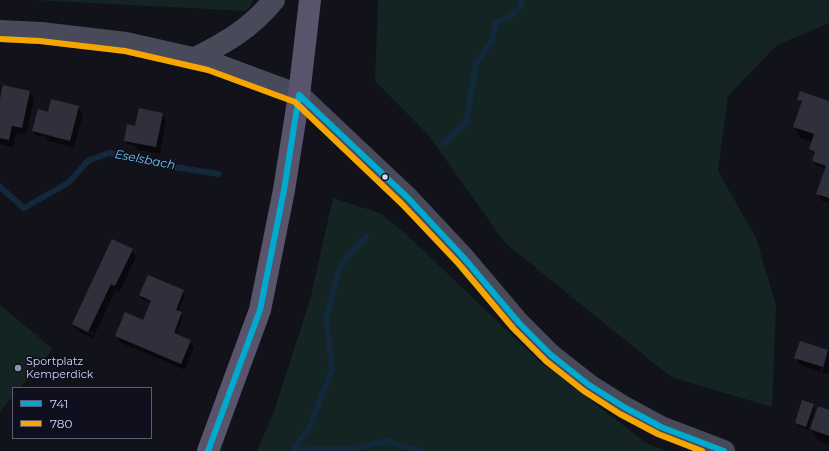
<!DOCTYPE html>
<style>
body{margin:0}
#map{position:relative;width:829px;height:451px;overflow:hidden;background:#12121a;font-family:Montserrat,sans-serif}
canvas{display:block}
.legend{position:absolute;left:12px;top:387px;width:140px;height:52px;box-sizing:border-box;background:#0f0f1e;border:1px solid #5d5e76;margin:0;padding:5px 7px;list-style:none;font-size:12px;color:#d2d4f9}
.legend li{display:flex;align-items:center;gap:8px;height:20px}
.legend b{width:20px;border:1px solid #5d5e76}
</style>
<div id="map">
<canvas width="829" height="451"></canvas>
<ul class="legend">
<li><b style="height:5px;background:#00a9ce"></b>741</li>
<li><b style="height:5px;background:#f7a600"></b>780</li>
</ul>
</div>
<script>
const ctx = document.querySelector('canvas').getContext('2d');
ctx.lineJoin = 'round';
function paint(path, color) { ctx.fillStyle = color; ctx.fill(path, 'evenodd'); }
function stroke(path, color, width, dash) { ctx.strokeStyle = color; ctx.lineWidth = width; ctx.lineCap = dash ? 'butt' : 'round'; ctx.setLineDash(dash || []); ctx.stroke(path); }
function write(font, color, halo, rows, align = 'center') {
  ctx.font = font + ' Montserrat,sans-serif'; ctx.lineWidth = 3.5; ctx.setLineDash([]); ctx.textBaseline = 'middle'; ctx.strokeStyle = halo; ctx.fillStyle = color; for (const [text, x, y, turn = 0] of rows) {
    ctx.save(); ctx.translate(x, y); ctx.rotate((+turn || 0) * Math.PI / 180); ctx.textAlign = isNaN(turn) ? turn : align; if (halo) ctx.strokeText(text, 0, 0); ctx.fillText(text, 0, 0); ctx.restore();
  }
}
const green = new Path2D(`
 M 34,0 L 254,0 L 247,11 Z
 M 378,0 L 829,0 L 829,23 L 777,45 L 728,96 L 718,171 L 756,238 L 776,305 L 772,407 L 671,377 L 505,243 L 429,136 L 375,81 Z
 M 333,198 L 380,213 L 405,233 L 540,362 L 648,444 L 668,451 L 257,451 L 273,414 L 310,300 Z
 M 0,305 L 53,349 L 20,388 L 13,388 L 13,396 L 0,412 Z`);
const shadow = new Path2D(`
 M 4,86 L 30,92 L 34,100 L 26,135 L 16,133 L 13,147 L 0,144 L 0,104 Z
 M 798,99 L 829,102 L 829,203 L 822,201 L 817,193 L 826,168 L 815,165 L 813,161 L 815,156 L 810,149 L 813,142 L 800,138 L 794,127 L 802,103 Z
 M 78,107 L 83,114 L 74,148 L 48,141 L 45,137 L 35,135 L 33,131 Z
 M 162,114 L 166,121 L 160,154 L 137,150 L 135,146 L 127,144 L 125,141 Z
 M 132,250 L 136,257 L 119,293 L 115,291 L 93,338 L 77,331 L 73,324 ZM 78,325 L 93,333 L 93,335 L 78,328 Z
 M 183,291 L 185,295 L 178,312 L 181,313 L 183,316 L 177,333 L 146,320 L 190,341 L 194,348 L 185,370 L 121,343 L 116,336 L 144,321 L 152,303 L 142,299 L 140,295 Z
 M 828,351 L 829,353 L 829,374 L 828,371 L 827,374 L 800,365 L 796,358 ZM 826,355 L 828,355 L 822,372 L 820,372 Z
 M 803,401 L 813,405 L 815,408 L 808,430 L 798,427 L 796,423 Z
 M 829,411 L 829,444 L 817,440 L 811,429 Z`);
const stream = new Path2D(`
 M 443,144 L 466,123 L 476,64 L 492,40 L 495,23 L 511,16 L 521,5 L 521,0
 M 0,187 L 24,208 L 68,183 L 88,161 L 109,153 L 155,164 L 218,174
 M 353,449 L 386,441 L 420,451
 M 294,450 L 353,449 L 352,451
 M 293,451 L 309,428 L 332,370 L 326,318 L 341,264 L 366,237`);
const building = new Path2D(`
 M 3,85 L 30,91 L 22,128 L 12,126 L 9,140 L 0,138 L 0,99 Z
 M 800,91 L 829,101 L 829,198 L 816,194 L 826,166 L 812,161 L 815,152 L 809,149 L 814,134 L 793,127 L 802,101 L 797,100 Z
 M 51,99 L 79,106 L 70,141 L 32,131 L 38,109 L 48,112 Z
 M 139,108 L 163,113 L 156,147 L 124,141 L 127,124 L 135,126 Z
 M 112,239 L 133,249 L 115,286 L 111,284 L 88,332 L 72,324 Z
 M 148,275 L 184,290 L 176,310 L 182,312 L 174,333 L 191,340 L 181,364 L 115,336 L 125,312 L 143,320 L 151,301 L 139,295 Z
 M 800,341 L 828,350 L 823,367 L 794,358 Z
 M 802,400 L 814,404 L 806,427 L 795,423 Z
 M 818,406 L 829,410 L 829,436 L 810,429 Z`);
const minor = new Path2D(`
 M 0,31 L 41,33 L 126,43 L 210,62 L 299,95 L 408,198 L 464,258 L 519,323 L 551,355 L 589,385 L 624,407 L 661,427 L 724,451
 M 195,58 C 227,42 251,28 274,0`);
const major = new Path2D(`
 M 208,451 L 260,310 L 284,190 L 299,95 L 310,0`);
const bus1 = new Path2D(`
 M 299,95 L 408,198 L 464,258 L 519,323 L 551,355 L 589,385 L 624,407 L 661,427 L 724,451
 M 208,451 L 260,310 L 284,190 L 299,95`);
const bus2 = new Path2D(`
 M 0,39 L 40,41 L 125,51 L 208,70 L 295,102 L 402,204 L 458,263 L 513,328 L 546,361 L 584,391 L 620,414 L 658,434 L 702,451`);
const markers = [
 [385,177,3.5,"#d2d4f9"],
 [18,368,4,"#8f90ab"]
];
const poiNames = [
 ["Sportplatz",26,362],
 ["Kemperdick",26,375]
];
const waterNames = [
 ["Eselsbach",145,160,11]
];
paint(green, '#132422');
paint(shadow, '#0007');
stroke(stream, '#13293b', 6);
paint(building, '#30303c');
stroke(minor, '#484a5a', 22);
stroke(major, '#59546c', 22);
stroke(bus1, '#00a9ce', 6);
stroke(bus2, '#f7a600', 6);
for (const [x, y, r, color] of markers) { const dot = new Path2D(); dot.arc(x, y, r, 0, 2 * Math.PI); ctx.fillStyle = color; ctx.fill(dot); stroke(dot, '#0f0f1e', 1.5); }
write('11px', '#d2d4f9', '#0f0f1e', poiNames, 'left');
write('italic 12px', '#6dc7eb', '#0f0f1e', waterNames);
</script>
